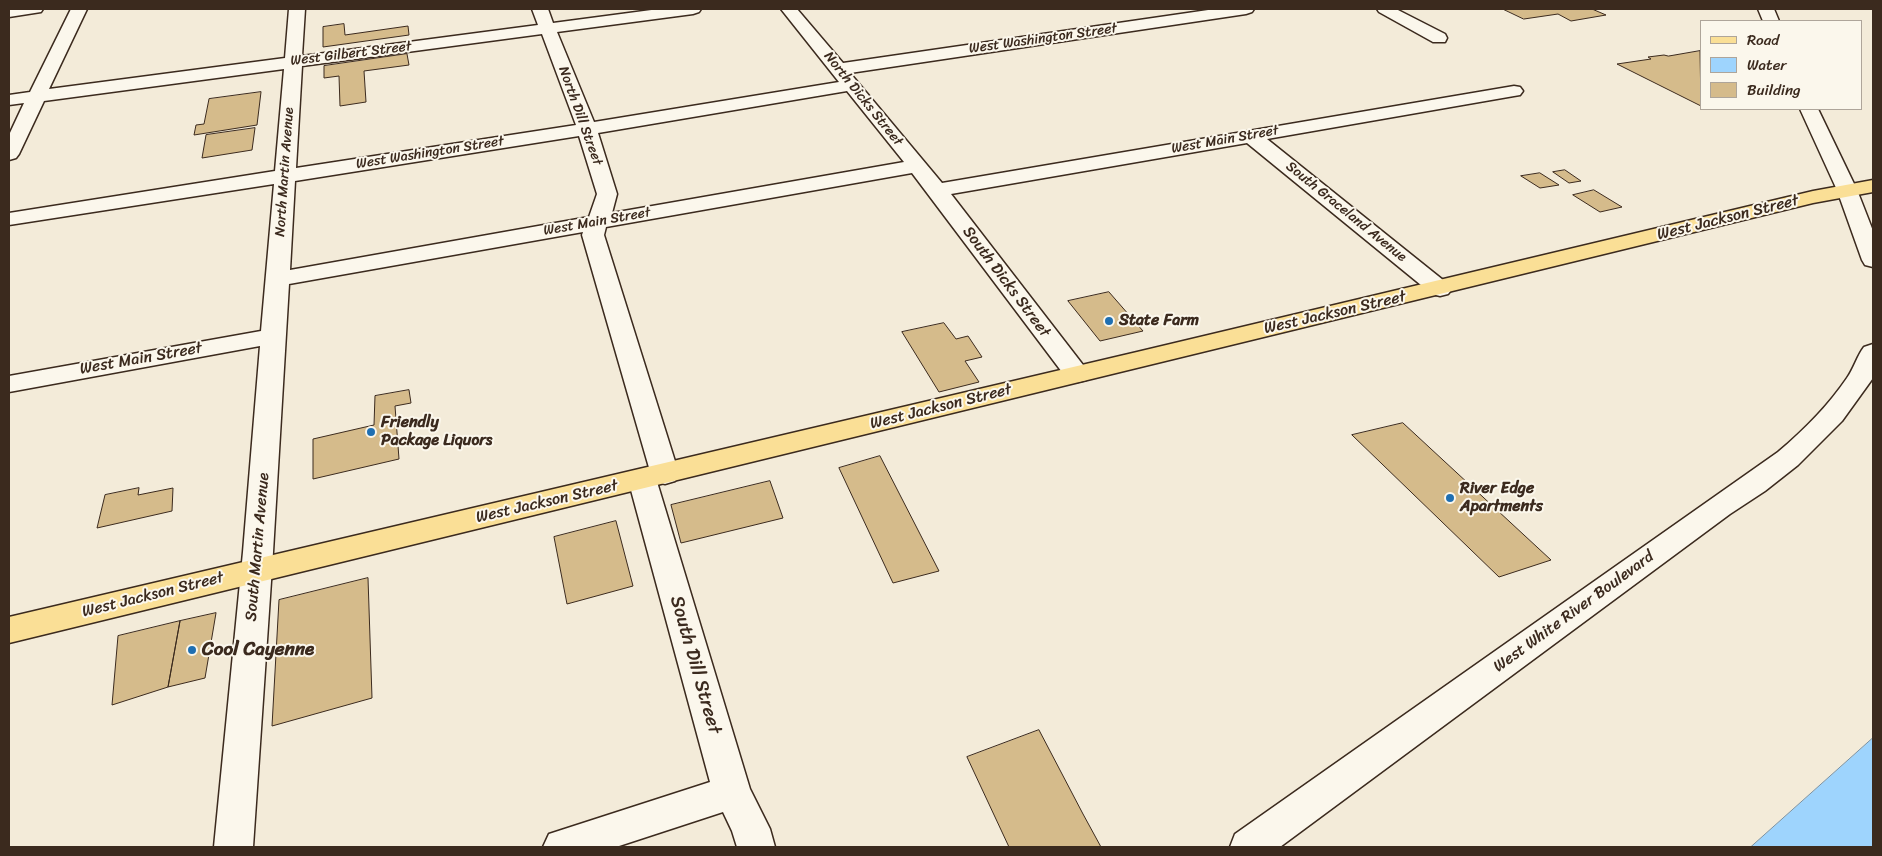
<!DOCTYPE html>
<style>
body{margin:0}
#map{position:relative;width:1882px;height:856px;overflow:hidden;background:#f3ebd9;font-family:Sriracha,sans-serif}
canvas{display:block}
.frame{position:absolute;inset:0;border:10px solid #3b2a1e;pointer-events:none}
.legend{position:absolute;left:1700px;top:20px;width:162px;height:90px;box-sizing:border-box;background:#fbf7ec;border:1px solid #aea59a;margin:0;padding:6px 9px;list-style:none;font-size:15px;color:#3b2a1e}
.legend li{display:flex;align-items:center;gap:10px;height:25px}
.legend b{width:25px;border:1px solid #aea59a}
</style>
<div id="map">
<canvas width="1882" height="856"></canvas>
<div class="frame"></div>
<ul class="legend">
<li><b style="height:6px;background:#fadf96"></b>Road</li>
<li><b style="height:14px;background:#9ed4fd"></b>Water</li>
<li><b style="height:14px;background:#d5bb8b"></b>Building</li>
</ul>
</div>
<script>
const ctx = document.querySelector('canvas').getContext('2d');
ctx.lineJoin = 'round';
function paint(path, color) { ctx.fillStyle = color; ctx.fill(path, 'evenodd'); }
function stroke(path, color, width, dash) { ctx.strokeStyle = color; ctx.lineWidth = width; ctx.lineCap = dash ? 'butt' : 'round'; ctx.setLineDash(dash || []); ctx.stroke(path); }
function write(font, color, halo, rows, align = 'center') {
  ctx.font = font + ' Sriracha,sans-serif'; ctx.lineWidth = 4; ctx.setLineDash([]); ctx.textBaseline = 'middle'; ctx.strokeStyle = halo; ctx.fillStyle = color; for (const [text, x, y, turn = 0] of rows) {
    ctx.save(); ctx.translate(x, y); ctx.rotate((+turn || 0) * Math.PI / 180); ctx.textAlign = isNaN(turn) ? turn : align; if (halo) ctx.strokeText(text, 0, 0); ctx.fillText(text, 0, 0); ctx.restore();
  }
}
const water = new Path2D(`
 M 1873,738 L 1873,847 L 1751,847 Z`);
const building = new Path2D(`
 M 1503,9 L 1592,9 L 1606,15 L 1571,21 L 1558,14 L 1524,19 Z
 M 344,24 L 345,35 L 408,26 L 409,35 L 323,47 L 323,27 Z
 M 1700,51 L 1701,106 L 1617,64 L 1651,59 L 1648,57 L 1664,55 L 1668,56 Z
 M 407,54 L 409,65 L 364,71 L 366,102 L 340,106 L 339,76 L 324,78 L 324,66 Z
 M 261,92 L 257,125 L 194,135 L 196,125 L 204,124 L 209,99 Z
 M 255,128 L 252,150 L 202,158 L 206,135 Z
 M 1565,170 L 1581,181 L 1569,183 L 1553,172 Z
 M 1540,173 L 1559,185 L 1540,188 L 1521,176 Z
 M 1594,190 L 1622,207 L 1600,212 L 1573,195 Z
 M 1109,292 L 1143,331 L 1100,341 L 1068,301 Z
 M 944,323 L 956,339 L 968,336 L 982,357 L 965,361 L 979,382 L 939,392 L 902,332 Z
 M 409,390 L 411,403 L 395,406 L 399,459 L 313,479 L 313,439 L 374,425 L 375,396 Z
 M 1403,423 L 1551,560 L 1499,577 L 1352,435 Z
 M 880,456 L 939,571 L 893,583 L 839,468 Z
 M 770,481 L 783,518 L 681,543 L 671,505 Z
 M 139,488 L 138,495 L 173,488 L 172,511 L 97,528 L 105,495 Z
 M 616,521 L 633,586 L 567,604 L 554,537 Z
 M 368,578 L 372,698 L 272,726 L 279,600 Z
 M 216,613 L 205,678 L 168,687 L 180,621 Z
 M 180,621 L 168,687 L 112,705 L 118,636 Z
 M 1039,730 L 1083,814 L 1101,847 L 1009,847 L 967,757 Z`);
const minor = new Path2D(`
 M 9,9 L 43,9 L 41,12 L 9,17 Z
 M 71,9 L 87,9 L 49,89 L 285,58 L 289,9 L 305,9 L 302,56 L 538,25 L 532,9 L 548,9 L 553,23 L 659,9 L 701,9 L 699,12 L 693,14 L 557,32 L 594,122 L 839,82 L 781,9 L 797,9 L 843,63 L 1215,9 L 1254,9 L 1252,12 L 1246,14 L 850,73 L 942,183 L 1514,86 L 1520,87 L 1523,91 L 1520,95 L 1514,96 L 1267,139 L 1448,284 L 1452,289 L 1448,294 L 1440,296 L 1432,294 L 1247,143 L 951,194 L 1090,374 L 1086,380 L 1077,382 L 1068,380 L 912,173 L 606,227 L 604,235 L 679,474 L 675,481 L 665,484 L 657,482 L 750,789 L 770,829 L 775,847 L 737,847 L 732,831 L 723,812 L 616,847 L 543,847 L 549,834 L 710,782 L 628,479 L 632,472 L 642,469 L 650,471 L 582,235 L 583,232 L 289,284 L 273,552 L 253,847 L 214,847 L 243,552 L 260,346 L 9,392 L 9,376 L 261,331 L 274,184 L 9,225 L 9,213 L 275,171 L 284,69 L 44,101 L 19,154 L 16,158 L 9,160 L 9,135 L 24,103 L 9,105 L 9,95 L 30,92 ZM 542,34 L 576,125 L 296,168 L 302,66 ZM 847,91 L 904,162 L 612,213 L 617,194 L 598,133 ZM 579,136 L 597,194 L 589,217 L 290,270 L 295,181 Z
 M 1377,9 L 1396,9 L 1445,34 L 1447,38 L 1445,42 L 1433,42 L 1379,12 Z
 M 1758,9 L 1774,9 L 1779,21 L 1763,21 Z
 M 1800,109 L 1818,109 L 1857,190 L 1873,231 L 1873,267 L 1865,265 L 1862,260 L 1837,190 Z
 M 1873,344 L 1873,378 L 1842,421 L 1798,465 L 1765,491 L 1730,514 L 1280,847 L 1230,847 L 1235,834 L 1778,452 C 1804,430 1828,406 1847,378 C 1854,368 1857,356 1864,347 Z`);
const major = new Path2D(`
 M 1873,180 L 1873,192 L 1813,203 L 9,643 L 9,617 L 1137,352 L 1813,191 Z`);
const markers = [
 [1109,321,5,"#1f6fb2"],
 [371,432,5,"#1f6fb2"],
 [1450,498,5,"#1f6fb2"],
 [192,650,5,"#1f6fb2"]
];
const farStreetnames = [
 ["West Washington Street",1043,39,-8],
 ["West Gilbert Street",351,54,-7],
 ["North Dicks Street",863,99,51],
 ["North Dill Street",580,116,70],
 ["West Main Street",1225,140,-10],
 ["West Washington Street",430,153,-9],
 ["North Martin Avenue",285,172,-86],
 ["South Graceland Avenue",1346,212,39],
 ["West Main Street",597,222,-10]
];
const streetNames = [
 ["West Jackson Street",1728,218,-14],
 ["South Dicks Street",1006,282,53],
 ["West Jackson Street",1335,313,-13],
 ["West Main Street",141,359,-10],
 ["West Jackson Street",941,407,-14],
 ["West Jackson Street",547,502,-13],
 ["South Martin Avenue",258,547,-85],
 ["West Jackson Street",153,595,-14],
 ["West White River Boulevard",1574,612,-36]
];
const poiNames = [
 ["State Farm",1119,321],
 ["Friendly",381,423],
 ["Package Liquors",381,441],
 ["River Edge",1460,489],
 ["Apartments",1460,507]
];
const nearPoinames = [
 ["Cool Cayenne",202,650]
];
const nearStreetnames = [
 ["South Dill Street",695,665,74]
];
paint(water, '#9ed4fd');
stroke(water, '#7690a4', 1);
paint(building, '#d5bb8b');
stroke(building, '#3b2a1e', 1);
stroke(minor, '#3b2a1e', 3);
stroke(major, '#3b2a1e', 3);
paint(minor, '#fbf7ec');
paint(major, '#fadf96');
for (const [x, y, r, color] of markers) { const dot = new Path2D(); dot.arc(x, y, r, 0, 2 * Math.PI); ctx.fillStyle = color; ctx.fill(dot); stroke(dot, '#fbf7ec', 2); }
write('14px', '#3b2a1e', '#fbf7ec', farStreetnames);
write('16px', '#3b2a1e', '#fbf7ec', streetNames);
write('bold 16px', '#3b2a1e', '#fbf7ec', poiNames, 'left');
write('bold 19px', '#3b2a1e', '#fbf7ec', nearPoinames, 'left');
write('19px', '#3b2a1e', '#fbf7ec', nearStreetnames);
</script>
